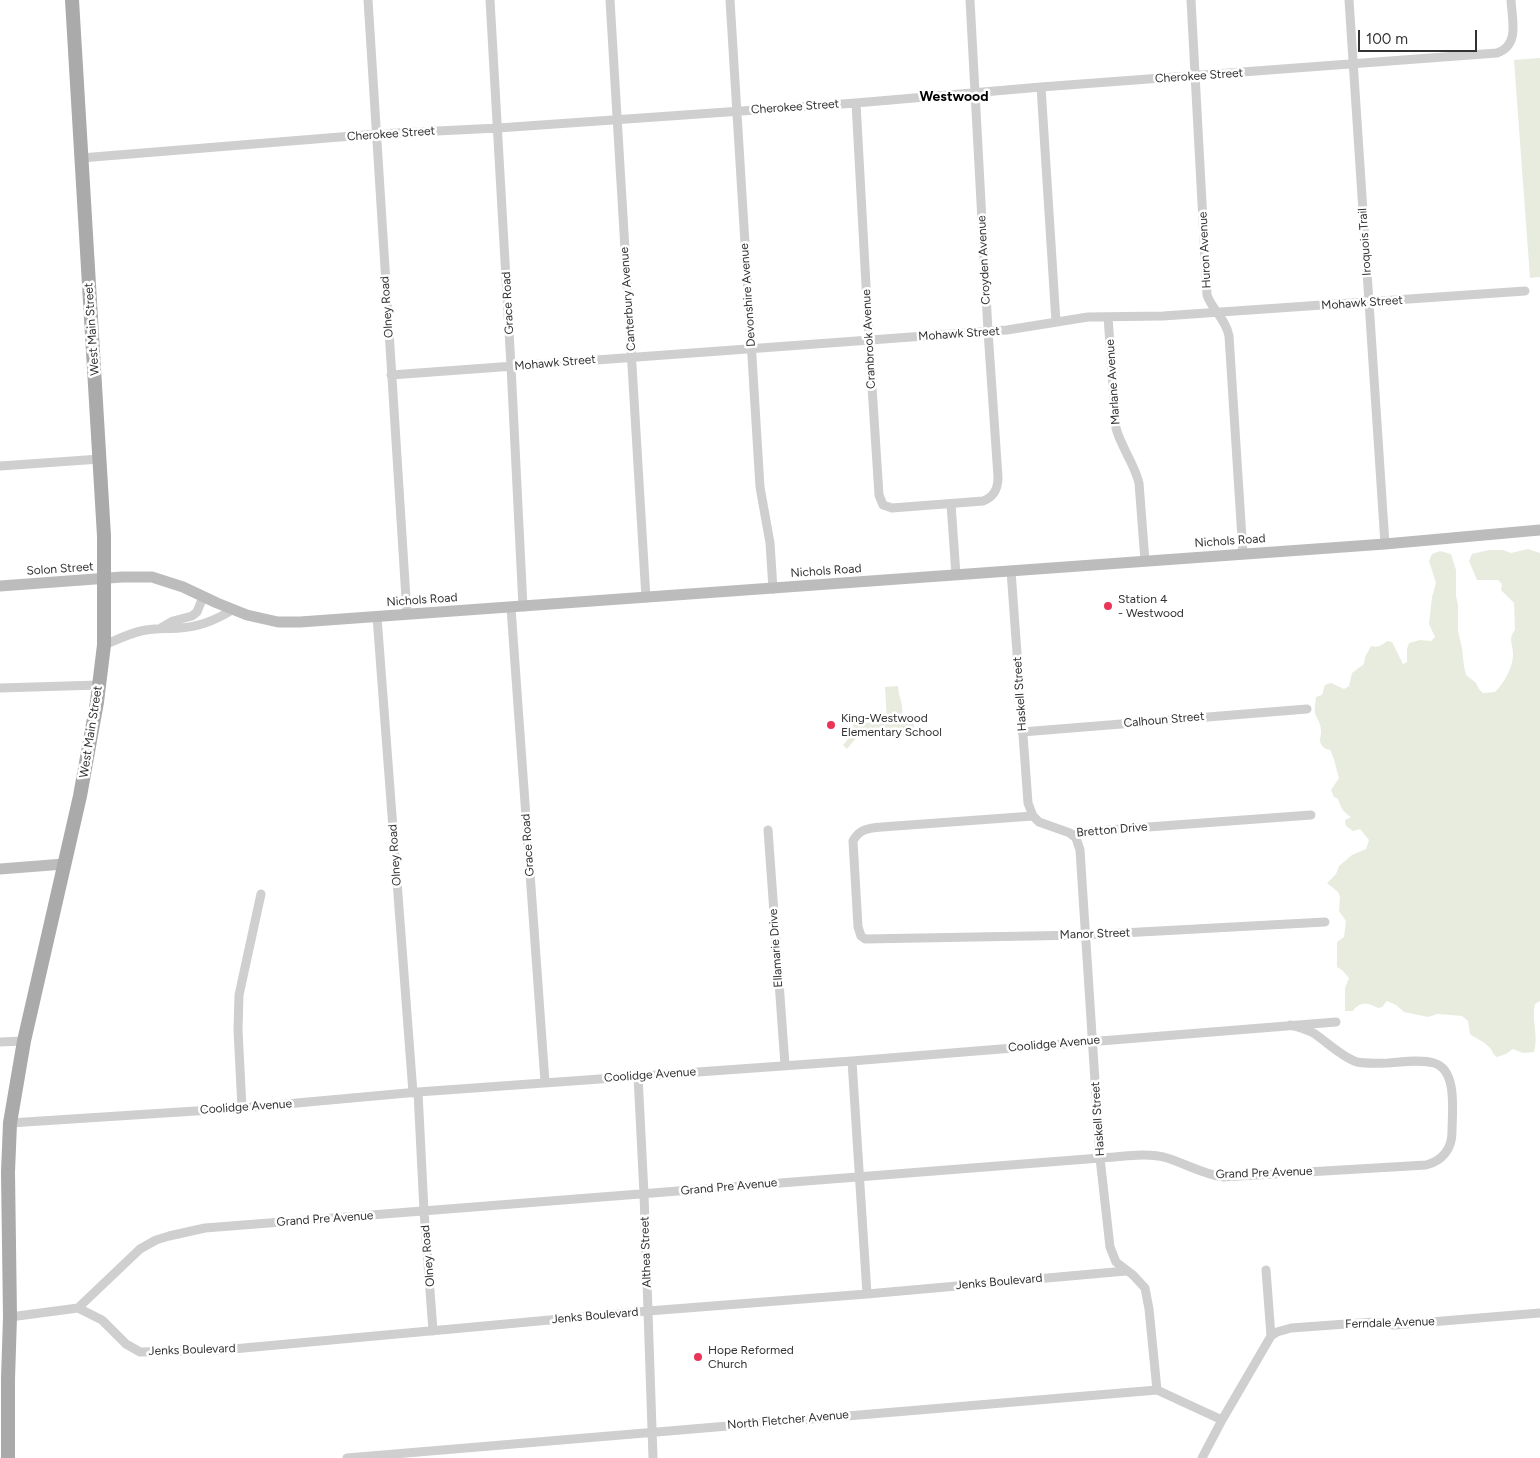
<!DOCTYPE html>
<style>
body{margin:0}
#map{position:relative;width:1540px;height:1458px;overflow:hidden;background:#fff;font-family:Figtree,sans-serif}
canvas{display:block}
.scale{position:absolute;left:1358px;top:30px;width:119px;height:22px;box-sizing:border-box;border:2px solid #323232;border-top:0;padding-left:6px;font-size:15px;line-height:18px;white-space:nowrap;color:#323232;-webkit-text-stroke:4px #fff;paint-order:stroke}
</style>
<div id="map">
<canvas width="1540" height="1458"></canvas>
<div class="scale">100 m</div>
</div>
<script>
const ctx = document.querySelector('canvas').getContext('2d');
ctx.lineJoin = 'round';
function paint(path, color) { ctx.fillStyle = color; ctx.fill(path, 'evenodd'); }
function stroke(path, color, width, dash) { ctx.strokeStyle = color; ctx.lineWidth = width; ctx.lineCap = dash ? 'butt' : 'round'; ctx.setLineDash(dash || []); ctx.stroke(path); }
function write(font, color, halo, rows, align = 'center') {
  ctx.font = font + ' Figtree,sans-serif'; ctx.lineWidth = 5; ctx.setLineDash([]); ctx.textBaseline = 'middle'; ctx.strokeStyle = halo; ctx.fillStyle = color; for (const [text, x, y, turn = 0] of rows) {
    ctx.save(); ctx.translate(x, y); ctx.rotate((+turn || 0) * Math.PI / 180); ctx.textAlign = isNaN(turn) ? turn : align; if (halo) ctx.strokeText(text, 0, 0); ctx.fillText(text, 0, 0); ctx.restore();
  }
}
const green = new Path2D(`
 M 1540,58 L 1540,277 L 1530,278 L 1514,60 Z
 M 1528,549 L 1540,553 L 1540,1001 L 1535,1004 C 1531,1020 1539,1036 1534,1052 L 1523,1053 L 1513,1049 L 1506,1054 L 1497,1057 C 1492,1054 1493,1051 1489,1047 C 1484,1041 1476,1039 1470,1034 L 1468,1021 L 1462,1016 L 1438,1014 L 1428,1017 L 1404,1012 L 1396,1005 L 1387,1001 L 1382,1007 L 1378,1008 C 1369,1003 1360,1001 1353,1011 L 1345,1011 L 1345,988 L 1349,978 L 1342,970 L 1337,967 L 1337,942 L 1344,937 L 1346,921 L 1339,911 L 1340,897 L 1338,892 L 1327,883 L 1336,874 L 1339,866 L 1352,855 L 1366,849 L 1369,840 L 1360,829 L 1353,831 L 1346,826 L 1345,820 L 1351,817 C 1343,812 1341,808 1338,799 L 1334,797 L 1331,790 L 1339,778 C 1336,769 1335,759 1330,750 C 1326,749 1323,748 1321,744 C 1319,739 1321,737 1321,732 C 1321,722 1317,720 1315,713 C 1314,709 1316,701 1316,697 L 1322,695 L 1325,685 L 1331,683 L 1344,689 L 1349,686 L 1352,673 L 1364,664 L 1365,657 L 1371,646 C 1378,648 1382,645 1387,641 L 1392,642 L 1403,664 L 1407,662 L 1407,649 L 1409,643 L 1420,640 L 1431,641 L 1435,637 L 1429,624 L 1432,597 L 1436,583 L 1429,561 L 1432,554 L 1440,551 L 1451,554 L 1456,570 L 1456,596 L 1458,605 L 1458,631 L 1462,648 L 1464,666 L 1466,675 L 1476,683 L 1479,689 L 1483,693 L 1495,692 C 1504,683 1512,669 1513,656 C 1514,646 1507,639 1515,630 L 1514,603 L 1501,590 L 1502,584 L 1498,580 L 1477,580 L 1469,561 L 1472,554 L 1489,550 L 1503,550 L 1511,553 Z
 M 898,686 C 898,696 904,704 902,714 L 913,720 L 914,730 L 913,733 L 908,735 L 856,738 L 847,749 L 843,745 L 853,733 L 853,724 L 887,721 L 885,687 Z`);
const street = new Path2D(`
 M 368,0 L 407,614
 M 490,0 L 511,366 L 523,607
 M 610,0 L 646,598
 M 730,0 L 760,487 L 770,543 L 773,589
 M 1191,0 L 1207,295 C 1212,310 1226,319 1229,336 L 1243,554
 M 1349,0 L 1385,544
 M 1041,87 L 1056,322
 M 856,103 L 869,340 L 879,495 L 883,505 L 892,508 L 983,501 C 994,497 998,489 998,477 L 988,331 L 970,0
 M 81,158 L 377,134 L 498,128 L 856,103 L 1041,87 L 1497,53 C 1520,45 1512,20 1511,0
 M 1108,317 L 1116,428 C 1121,447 1134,463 1139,483 L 1145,561
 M 391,375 L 1007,330 L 1088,317 L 1163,316 L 1525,291
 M 0,466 L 100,459
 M 951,504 L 956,575
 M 1011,571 L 1028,803 L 1033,816
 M 511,608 L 545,1082
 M 377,617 L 413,1093
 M 161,628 L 173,621 L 192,616 L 197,612 L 203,597
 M 104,645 C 116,640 128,634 141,631 C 154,628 167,629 180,628 C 200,627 216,620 232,610
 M 0,688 L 99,685
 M 1022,732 L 1307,709
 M 768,830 L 785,1065
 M 1072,835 L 1094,831 L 1311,815
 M 0,1042 L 24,1041
 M 852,1061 L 867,1294
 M 638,1076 L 644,1194 L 653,1458
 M 418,1092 L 424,1211 L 433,1331
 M 242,1108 L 238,1030 L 239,995 L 261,894
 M 10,1123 L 242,1108 L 418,1092 L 852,1061 L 1336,1022
 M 78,1308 L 102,1320 L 126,1344 L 140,1352 L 222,1350 L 648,1311 L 867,1294 L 1126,1271
 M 10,1317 L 78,1308 L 140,1249 L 156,1240 L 169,1236 L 205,1228 L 1100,1158 C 1121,1157 1147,1152 1167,1158 C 1186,1164 1203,1174 1223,1177 L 1426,1165 C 1442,1161 1452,1149 1452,1132 C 1452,1112 1458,1070 1434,1063 C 1420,1059 1402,1062 1388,1063 C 1377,1063 1367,1064 1357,1062 C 1342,1057 1328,1043 1315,1034 C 1307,1029 1299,1027 1290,1025
 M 1271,1336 L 1277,1332 L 1291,1328 L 1374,1322 L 1394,1325 L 1540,1313
 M 1157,1390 L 1149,1309 L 1145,1288 L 1133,1275 L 1116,1262 L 1110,1247 L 1100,1158 L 1080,850 L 1076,838 L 1070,833 L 1039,822 L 1033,816 L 882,827 C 869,828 859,829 853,841 L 858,927 L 861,936 L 865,939 L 1085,935 L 1325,922
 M 347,1458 L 1157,1390 L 1222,1420
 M 1202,1458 L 1222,1420 L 1271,1336 L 1266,1270`);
const secondary = new Path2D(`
 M 0,586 L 122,577 L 152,577 L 183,587 L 217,603 L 247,615 L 278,622 L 300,622 L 1385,544 L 1540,530
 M 0,869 L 64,864`);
const primary = new Path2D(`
 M 8,1458 L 8,1379 L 10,1317 L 8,1172 L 10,1123 L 24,1041 L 80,796 L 97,702 L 104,645 L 104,536 L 72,0`);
const markers = [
 [1108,606,5,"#ea3458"],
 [831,725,5,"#ea3458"],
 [698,1357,5,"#ea3458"]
];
const streetNames = [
 ["Cherokee Street",1199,76,-4],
 ["Cherokee Street",795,107,-4],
 ["Cherokee Street",391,134,-4],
 ["Iroquois Trail",1365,242,-94],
 ["Huron Avenue",1205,250,-93],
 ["Croyden Avenue",984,260,-93],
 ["Devonshire Avenue",748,295,-94],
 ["Canterbury Avenue",628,299,-94],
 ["Grace Road",508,303,-93],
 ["Mohawk Street",1362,303,-4],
 ["Olney Road",387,307,-94],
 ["West Main Street",92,329,-94],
 ["Mohawk Street",959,334,-4],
 ["Cranbrook Avenue",869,339,-93],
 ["Mohawk Street",555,363,-5],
 ["Marlane Avenue",1113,382,-94],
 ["Nichols Road",1230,541,-4],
 ["Solon Street",60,569,-4],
 ["Nichols Road",826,571,-4],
 ["Nichols Road",422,600,-4],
 ["Haskell Street",1020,694,-94],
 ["Calhoun Street",1164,720,-5],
 ["West Main Street",91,732,-81],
 ["Bretton Drive",1112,830,-5],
 ["Grace Road",528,845,-94],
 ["Olney Road",395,855,-94],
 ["Manor Street",1095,934,-2],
 ["Ellamarie Drive",776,948,-94],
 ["Coolidge Avenue",1054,1044,-5],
 ["Coolidge Avenue",650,1075,-4],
 ["Coolidge Avenue",246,1107,-4],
 ["Haskell Street",1098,1119,-94],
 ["Grand Pre Avenue",1264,1173,-2],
 ["Grand Pre Avenue",729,1187,-5],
 ["Grand Pre Avenue",325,1219,-4],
 ["Althea Street",646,1252,-92],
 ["Olney Road",428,1256,-95],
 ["Jenks Boulevard",999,1282,-5],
 ["Jenks Boulevard",595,1316,-5],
 ["Ferndale Avenue",1390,1323,-2],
 ["Jenks Boulevard",192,1350,-2],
 ["North Fletcher Avenue",788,1420,-5]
];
const poiNames = [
 ["Station 4",1118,599],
 ["- Westwood",1118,613],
 ["King-Westwood",841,718],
 ["Elementary School",841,732],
 ["Hope Reformed",708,1350],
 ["Church",708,1364]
];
const neighbourhoodNames = [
 ["Westwood",954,97]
];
paint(green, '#e7ecde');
stroke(street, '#cfcfcf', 9);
stroke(secondary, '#bcbcbc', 11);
stroke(primary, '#aaa', 14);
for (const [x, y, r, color] of markers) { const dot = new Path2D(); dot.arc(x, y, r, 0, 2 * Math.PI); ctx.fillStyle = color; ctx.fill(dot); stroke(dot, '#fff', 2); }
write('12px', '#323232', '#fff', streetNames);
write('12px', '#323232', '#fff', poiNames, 'left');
write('bold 14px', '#000', '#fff', neighbourhoodNames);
</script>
